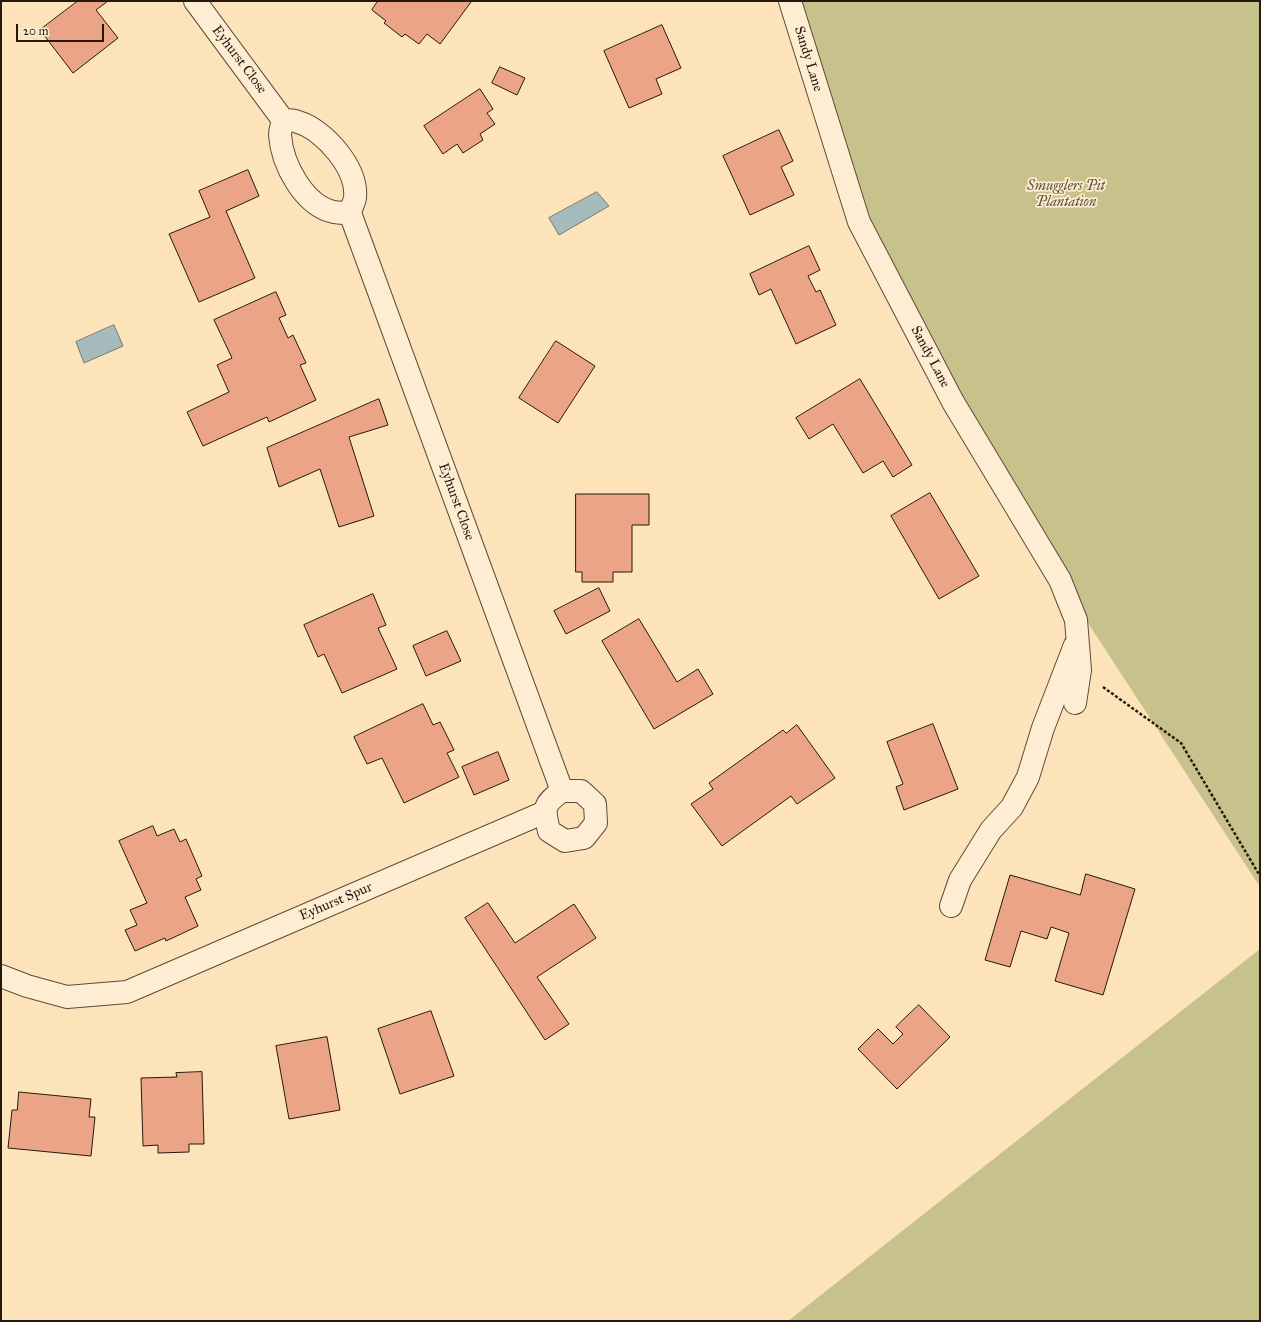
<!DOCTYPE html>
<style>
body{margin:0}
#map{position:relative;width:1261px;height:1322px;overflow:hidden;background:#fde3ba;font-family:"IM FELL Great Primer",serif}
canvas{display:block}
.frame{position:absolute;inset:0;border:2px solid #25190e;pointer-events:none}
.scale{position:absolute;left:16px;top:24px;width:88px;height:18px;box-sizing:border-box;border:2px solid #25190e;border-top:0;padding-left:5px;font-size:12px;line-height:14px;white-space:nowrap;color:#25190e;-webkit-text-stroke:3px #feedd2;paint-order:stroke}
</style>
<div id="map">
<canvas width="1261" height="1322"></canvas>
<div class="frame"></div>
<div class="scale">20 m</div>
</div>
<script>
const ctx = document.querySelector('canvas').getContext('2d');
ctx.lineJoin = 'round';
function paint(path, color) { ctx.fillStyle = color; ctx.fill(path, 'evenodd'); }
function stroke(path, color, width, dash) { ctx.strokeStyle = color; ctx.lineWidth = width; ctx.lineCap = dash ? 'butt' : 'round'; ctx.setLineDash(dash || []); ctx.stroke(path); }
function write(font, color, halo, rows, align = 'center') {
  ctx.font = font + ' "IM FELL Great Primer",serif'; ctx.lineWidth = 3.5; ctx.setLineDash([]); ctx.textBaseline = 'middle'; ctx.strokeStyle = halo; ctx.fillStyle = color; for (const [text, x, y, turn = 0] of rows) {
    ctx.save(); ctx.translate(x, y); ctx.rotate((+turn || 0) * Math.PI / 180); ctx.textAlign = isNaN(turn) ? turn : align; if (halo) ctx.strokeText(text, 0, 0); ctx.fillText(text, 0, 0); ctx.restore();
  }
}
const green = new Path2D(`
 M 790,1 L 1260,1 L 1260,887 L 1060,580 L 859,222 Z
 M 1260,949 L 1260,1321 L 788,1321 Z`);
const water = new Path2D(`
 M 597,192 L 609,206 L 559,235 L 549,218 Z
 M 114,325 L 123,346 L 84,363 L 76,342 Z`);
const building = new Path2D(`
 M 78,1 L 108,1 L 96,10 L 118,38 L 73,73 L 40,30 Z
 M 378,1 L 471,1 L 471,2 L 440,44 L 427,34 L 419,44 L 405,34 L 402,37 L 384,23 L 386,21 L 372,10 Z
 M 662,25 L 681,68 L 656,79 L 662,94 L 629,108 L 604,51 Z
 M 500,67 L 525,78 L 517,95 L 492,83 Z
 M 480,89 L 493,109 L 487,113 L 495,124 L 480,134 L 483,140 L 463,153 L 457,144 L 443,154 L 424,126 Z
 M 779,130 L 793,161 L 781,167 L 794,195 L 750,215 L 723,156 Z
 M 248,170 L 259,196 L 226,211 L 255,278 L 199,302 L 169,234 L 210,217 L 199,191 Z
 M 809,246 L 820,270 L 808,276 L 816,292 L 820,290 L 836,325 L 796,344 L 771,289 L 759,295 L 750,274 Z
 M 276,292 L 286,315 L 279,318 L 288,338 L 293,335 L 306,363 L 300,365 L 316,400 L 269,422 L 267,417 L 203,446 L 187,412 L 229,392 L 217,365 L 232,358 L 214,320 Z
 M 556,341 L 595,366 L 558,423 L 519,398 Z
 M 860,379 L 912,465 L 893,477 L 883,461 L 863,473 L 833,424 L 809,439 L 796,418 Z
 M 379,399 L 388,425 L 349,437 L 374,516 L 339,527 L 320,469 L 279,487 L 267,448 Z
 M 930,493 L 979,576 L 939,599 L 891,516 Z
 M 576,494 L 649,494 L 649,525 L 632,525 L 632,572 L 613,572 L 613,582 L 582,582 L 582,572 L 576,572 Z
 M 599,588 L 610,611 L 566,634 L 554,611 Z
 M 373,594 L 386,625 L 378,628 L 397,669 L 342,693 L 324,654 L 318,657 L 304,625 Z
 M 639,619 L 677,682 L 698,669 L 713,694 L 654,729 L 602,641 Z
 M 447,631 L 461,661 L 426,676 L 413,646 Z
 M 423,704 L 433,725 L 440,722 L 454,750 L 447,753 L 459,777 L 404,803 L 382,758 L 367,764 L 354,737 Z
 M 933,724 L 958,789 L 904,810 L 896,787 L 903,784 L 887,742 Z
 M 797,725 L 835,778 L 797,804 L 791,796 L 722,846 L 691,804 L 713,789 L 709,783 L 783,730 L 786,733 Z
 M 498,752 L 509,780 L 474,795 L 462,767 Z
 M 153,826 L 157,836 L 174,829 L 180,842 L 186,839 L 202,876 L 196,879 L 201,890 L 185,897 L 198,926 L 166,941 L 165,938 L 135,951 L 125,930 L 137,925 L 130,910 L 147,903 L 119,841 Z
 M 1086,874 L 1135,889 L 1103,995 L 1055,981 L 1069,933 L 1051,927 L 1047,939 L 1021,931 L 1010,967 L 985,960 L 1010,875 L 1080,895 Z
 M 488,903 L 515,943 L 574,904 L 596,938 L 537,977 L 569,1024 L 545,1040 L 465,918 Z
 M 919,1005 L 950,1037 L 897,1089 L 858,1049 L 878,1029 L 893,1044 L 903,1034 L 896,1027 Z
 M 431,1011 L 454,1076 L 400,1094 L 378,1029 Z
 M 327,1037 L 340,1110 L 289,1119 L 276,1046 Z
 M 202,1072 L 204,1144 L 189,1144 L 189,1152 L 158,1153 L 158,1145 L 143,1146 L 141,1078 L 177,1077 L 176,1073 Z
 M 19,1092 L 91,1099 L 89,1117 L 95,1117 L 91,1156 L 8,1148 L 12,1110 L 17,1110 Z`);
const path = new Path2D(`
 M 1103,687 L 1181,743 L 1260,876`);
const minor = new Path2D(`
 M 195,1 L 283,120 C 288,120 294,120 298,122 C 325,130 358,169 355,198 C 354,203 351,208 350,213 C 345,213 339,213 334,212 C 304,206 282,164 280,135 C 280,130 282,125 283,120
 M 790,1 L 859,222 L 953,402 L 1060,580 L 1076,620 L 1080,670 L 1075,703
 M 350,213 L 562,791
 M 562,791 L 581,791 L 595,804 L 596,823 L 584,838 L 565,841 L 549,831 C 544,809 542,805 562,791 Z
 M 951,906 L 960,880 L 991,830 L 1012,807 L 1028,777 L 1043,728 L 1075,645
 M 1,976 L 27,986 L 67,997 L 127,992 L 545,812`);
const streetNames = [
 ["Sandy Lane",808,59,73],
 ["Eyhurst Close",239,60,53],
 ["Sandy Lane",930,357,62],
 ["Eyhurst Close",456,502,70],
 ["Eyhurst Spur",336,902,-23]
];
const parkNames = [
 ["Smugglers Pit",1066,187],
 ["Plantation",1066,203]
];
paint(green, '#c7c18b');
paint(water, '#a6bbbc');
stroke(water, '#727a76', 1);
paint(building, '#eca487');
stroke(building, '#25190e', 1);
stroke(minor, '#5b4c39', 24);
stroke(path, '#25190e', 2.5, [3, 2]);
stroke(minor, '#feedd2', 22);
write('14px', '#25190e', '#feedd2', streetNames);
write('italic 14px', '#5e543a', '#feedd2', parkNames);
</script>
